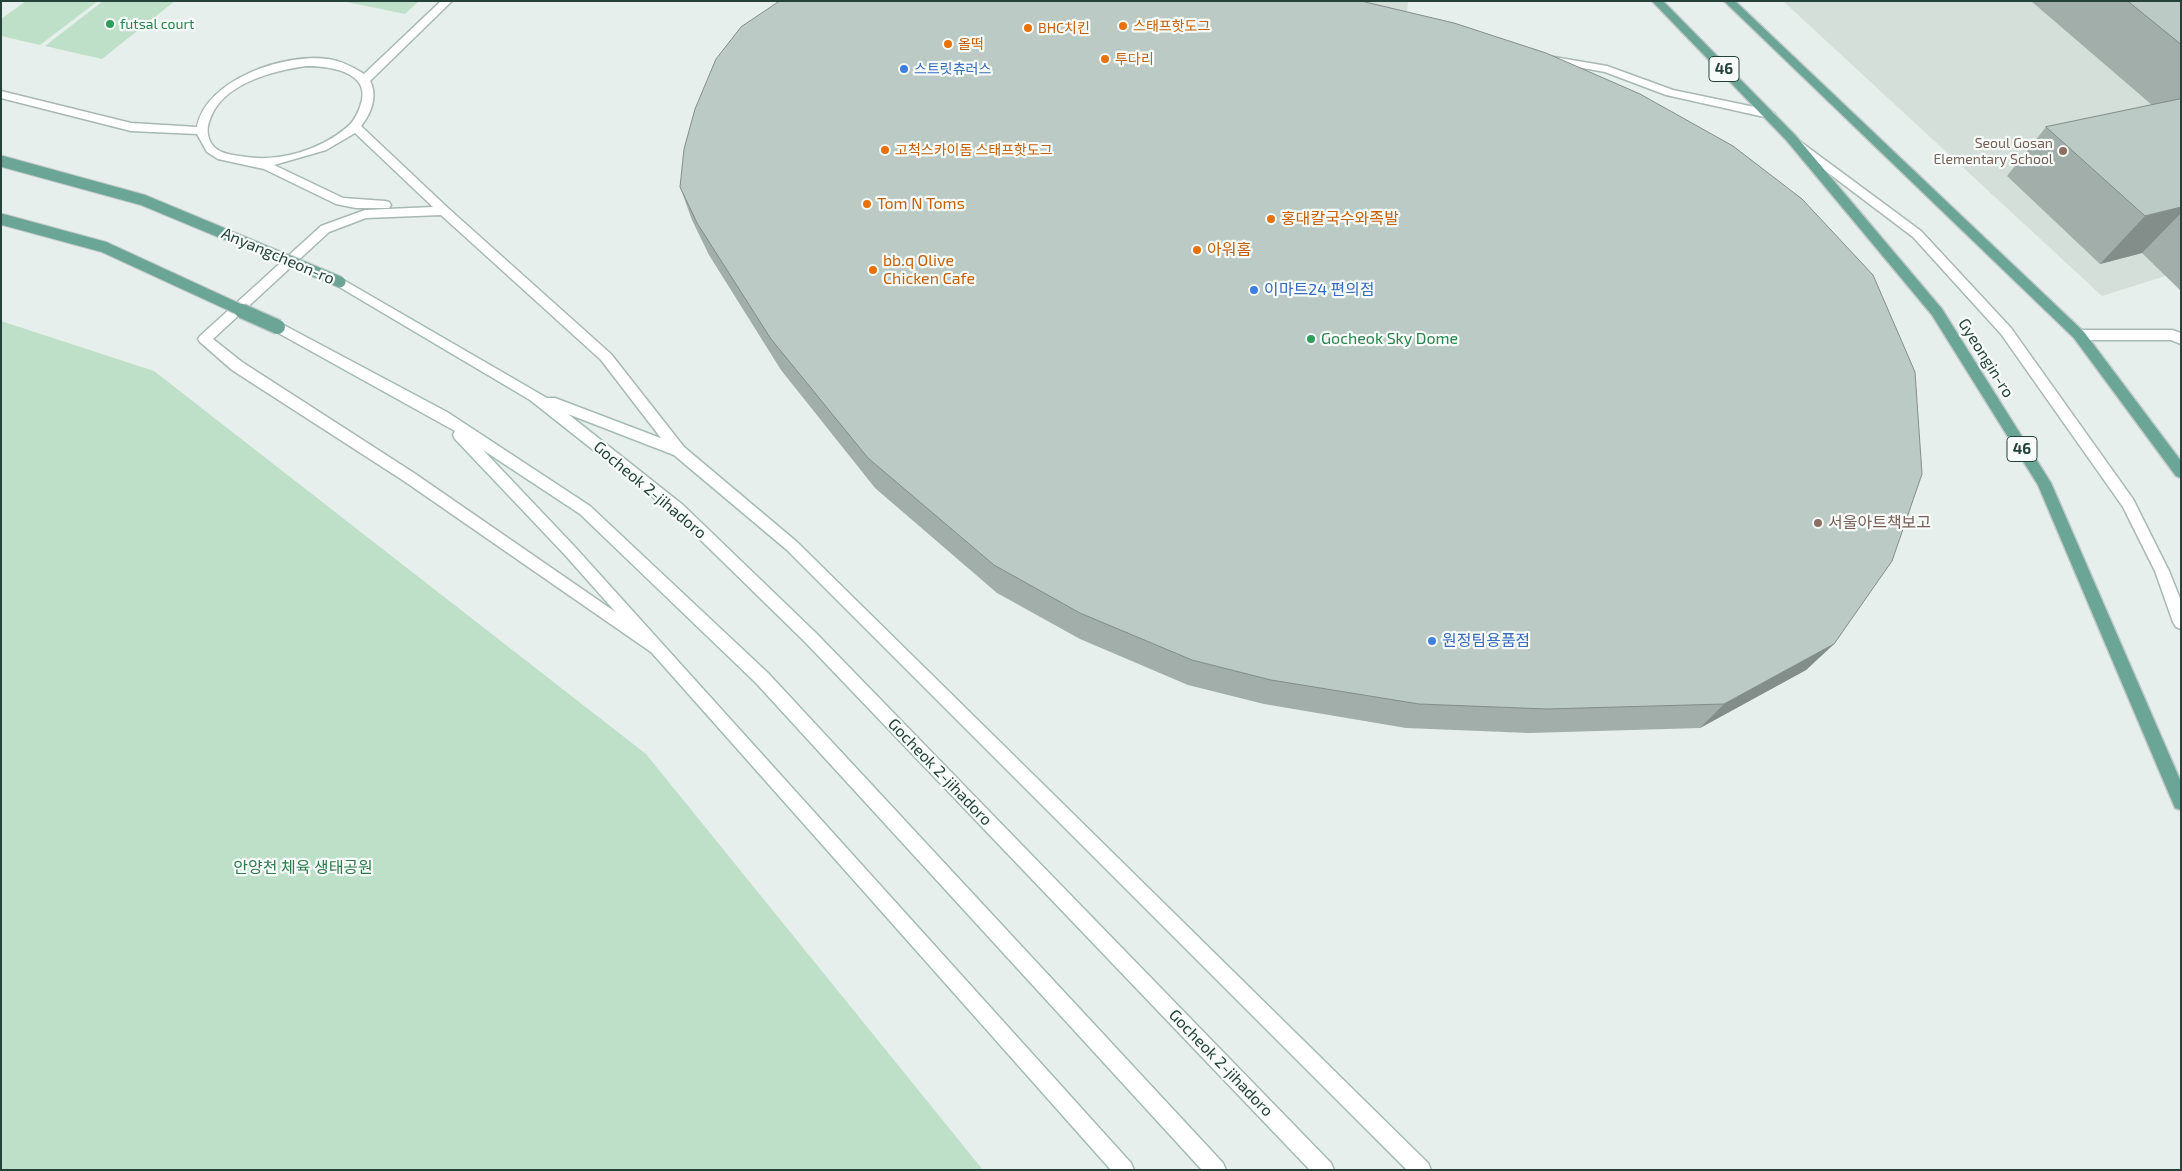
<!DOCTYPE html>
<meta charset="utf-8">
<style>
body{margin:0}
#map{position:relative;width:2182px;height:1171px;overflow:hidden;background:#e6efeb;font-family:"Exo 2",sans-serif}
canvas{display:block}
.frame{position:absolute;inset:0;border:2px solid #24423a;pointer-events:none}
</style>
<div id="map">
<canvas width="2182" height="1171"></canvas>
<div class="frame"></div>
</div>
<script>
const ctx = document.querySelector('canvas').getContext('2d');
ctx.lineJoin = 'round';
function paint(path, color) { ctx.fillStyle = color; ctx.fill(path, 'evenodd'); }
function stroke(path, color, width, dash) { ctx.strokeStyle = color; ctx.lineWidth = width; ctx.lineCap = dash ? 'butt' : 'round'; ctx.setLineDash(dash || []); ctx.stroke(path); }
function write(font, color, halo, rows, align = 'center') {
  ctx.font = font + ' "Exo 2","Noto Sans KR",sans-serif'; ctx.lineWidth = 4.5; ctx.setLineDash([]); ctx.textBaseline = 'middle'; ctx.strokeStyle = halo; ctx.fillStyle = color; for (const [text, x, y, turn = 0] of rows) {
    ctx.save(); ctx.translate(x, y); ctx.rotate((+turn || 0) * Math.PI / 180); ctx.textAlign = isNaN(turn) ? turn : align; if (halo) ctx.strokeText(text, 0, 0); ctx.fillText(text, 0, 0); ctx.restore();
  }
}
const built = new Path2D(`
 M 1342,1 L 1408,1 L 1407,13 Z
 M 1783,1 L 2144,1 L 2181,271 L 2102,296 Z`);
const green = new Path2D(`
 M 26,1 L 98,1 L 40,45 L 1,36 L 1,19 Z
 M 103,1 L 175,1 L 102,59 L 45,46 Z
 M 342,1 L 419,1 L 405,14 Z
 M 1,321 L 154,371 L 646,754 L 983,1170 L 1,1170 Z`);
const lane = new Path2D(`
 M 441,1 L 452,1 L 370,81 C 378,96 371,114 361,126 L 448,208 L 611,354 L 684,447 L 686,451 L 684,455 L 674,455 L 601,360 L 441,215 L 366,218 L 329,232 L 213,339 L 242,362 L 414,473 L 656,640 L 659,645 L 656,650 L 651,652 L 404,481 L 232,370 L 200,342 L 198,339 L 200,336 L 321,226 L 365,210 L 433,207 L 355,133 L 326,150 L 274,165 L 343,198 L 385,201 L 389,202 L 391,205 L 389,208 L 356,208 L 336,204 L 264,169 L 218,159 L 207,152 L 197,134 L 131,131 L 1,98 L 1,91 L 131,123 L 197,127 C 206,79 285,53 328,59 C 342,61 353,67 364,74 ZM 306,66 C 330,66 374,72 360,107 C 357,115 353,123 346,128 C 320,150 279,162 246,157 C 235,155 223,155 214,147 C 208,140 206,131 209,122 C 220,84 272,71 306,66 Z
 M 1548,56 L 1607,66 L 1673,90 L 1769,110 L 1775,114 L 1769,118 L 1666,95 L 1605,72 L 1544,61 L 1543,59 Z
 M 1794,137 L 1921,231 L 2011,328 L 2133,499 L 2169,571 L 2181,601 L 2181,629 L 2176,627 L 2173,622 L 2155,571 L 2123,507 L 2001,334 L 1913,237 L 1790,144 L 1788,141 Z
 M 2079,330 L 2172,330 L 2181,333 L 2181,344 L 2171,340 L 2079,340 L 2072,335 Z`);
const secondary = new Path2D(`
 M 340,278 L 547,398 L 555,398 L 684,447 L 797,542 L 1428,1163 L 1431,1170 L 1407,1170 L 787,550 L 674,455 L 568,414 L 683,505 L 816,633 L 1331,1163 L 1334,1170 L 1310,1170 L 806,643 L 673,513 L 530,400 L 336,285 L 334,282 L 336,279 Z
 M 278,322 L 447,412 L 590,506 L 768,673 L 1223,1163 L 1226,1170 L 1202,1170 L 756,683 L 580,514 L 483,450 L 575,547 L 1131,1163 L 1134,1170 L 1111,1170 L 565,555 L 455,439 L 453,435 L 455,431 L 273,330 L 272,327 Z`);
const primary = new Path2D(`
 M 1652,1 L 1663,1 L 1795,135 L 1942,309 L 2051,483 L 2181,782 L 2181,810 L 2175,808 L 2038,485 L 1932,315 L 1787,141 Z
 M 1724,1 L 1735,1 L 2084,332 L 2181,461 L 2181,478 L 2176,476 L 2074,338 Z`);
const primaryBridgeFar1 = new Path2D(`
 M 1,161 L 143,200 L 340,282
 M 1,219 L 104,247 L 245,312`);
const primaryBridge = new Path2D(`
 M 242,311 L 278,327`);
const wall = new Path2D(`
 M 2031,1 L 2181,1 L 2181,291 L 2142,253 L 2100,264 L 2007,176 L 2046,127 L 2152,105 Z
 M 680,187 L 1834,644 L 1806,670 L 1700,728 L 1529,733 L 1406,728 L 1264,704 L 1188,685 L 1080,639 L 997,593 L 875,488 L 781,370 L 709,255 L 692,220 Z`);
const shadedWall = new Path2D(`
 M 2181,207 L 2181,213 L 2142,253 L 2100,264 L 2145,216 Z
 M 1834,644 L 1806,670 L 1700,728 L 1724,704 Z`);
const building = new Path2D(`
 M 780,1 L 1361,1 L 1454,23 L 1546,53 L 1640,94 L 1733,146 L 1802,199 L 1873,275 L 1915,372 L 1922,474 L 1892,561 L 1834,644 L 1724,704 L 1547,709 L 1419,704 L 1271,680 L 1192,660 L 1080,613 L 994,565 L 868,458 L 771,339 L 697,223 L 680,187 L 684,149 L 695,109 L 716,59 L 741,27 Z
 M 2128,1 L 2181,1 L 2181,44 Z
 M 2181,99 L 2181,207 L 2145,216 L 2046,127 Z`);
const markers = [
 [110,24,5,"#2e9e5b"],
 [1123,26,5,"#e8710a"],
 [1028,28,5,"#e8710a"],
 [948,44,5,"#e8710a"],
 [1105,59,5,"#e8710a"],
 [904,69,5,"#3f7fe0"],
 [885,150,5,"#e8710a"],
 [2063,151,5,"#8d6e63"],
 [867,204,5,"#e8710a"],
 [1271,219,5,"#e8710a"],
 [1197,250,5,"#e8710a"],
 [873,270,5,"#e8710a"],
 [1254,290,5,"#3f7fe0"],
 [1311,339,5,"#2e9e5b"],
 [1818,523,5,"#8d6e63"],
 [1432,641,5,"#3f7fe0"]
];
const farLeisurenames = [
 ["futsal court",120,24]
];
const farFoodnames = [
 ["스태프핫도그",1133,26],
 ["BHC치킨",1038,28],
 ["올떡",958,44],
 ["투다리",1115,59],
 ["고척스카이돔 스태프핫도그",895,150]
];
const farShopnames = [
 ["스트릿츄러스",914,69]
];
const farEducationnames = [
 ["Seoul Gosan",2053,143],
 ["Elementary School",2053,159]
];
const shields = [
 [1724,69,30],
 [2022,449,30]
];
const shieldNames = [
 ["46",1724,69],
 ["46",2022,449]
];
const foodNames = [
 ["Tom N Toms",877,204],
 ["홍대칼국수와족발",1281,219],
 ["아워홈",1207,250],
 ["bb.q Olive",883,261],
 ["Chicken Cafe",883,279]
];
const streetNames = [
 ["Anyangcheon-ro",278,256,23],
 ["Gyeongin-ro",1986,358,58],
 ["Gocheok 2-jihadoro",650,490,40],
 ["Gocheok 2-jihadoro",940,772,46],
 ["Gocheok 2-jihadoro",1221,1063,46]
];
const shopNames = [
 ["이마트24 편의점",1264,290],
 ["원정팀용품점",1442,641]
];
const leisureNames = [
 ["Gocheok Sky Dome",1321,339]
];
const educationNames = [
 ["서울아트책보고",1828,523]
];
const parkNames = [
 ["안양천 체육 생태공원",303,868]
];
paint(built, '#d4dfda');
paint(green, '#bfe0c8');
stroke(lane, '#a8b8b2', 3);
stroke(secondary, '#a4bbb3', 3);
stroke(primary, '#c2cac8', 3);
paint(lane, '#fff');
paint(secondary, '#fff');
paint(primary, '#6aa596');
stroke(primaryBridgeFar1, '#c2cac8', 13, []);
stroke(primaryBridge, '#c2cac8', 17, []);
stroke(primaryBridgeFar1, '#6aa596', 11);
stroke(primaryBridge, '#6aa596', 14);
paint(wall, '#a1aea9');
paint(shadedWall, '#838d89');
paint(building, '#bbcac4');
stroke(building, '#838d89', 1);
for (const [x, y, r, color] of markers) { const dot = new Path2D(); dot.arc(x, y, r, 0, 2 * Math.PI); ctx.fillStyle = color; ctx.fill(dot); stroke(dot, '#f7fbf9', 2); }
write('14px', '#27864d', '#f7fbf9', farLeisurenames, 'left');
write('14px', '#c56008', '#f7fbf9', farFoodnames, 'left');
write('14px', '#366cbe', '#f7fbf9', farShopnames, 'left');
write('14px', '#785e54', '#f7fbf9', farEducationnames, 'right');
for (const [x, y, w] of shields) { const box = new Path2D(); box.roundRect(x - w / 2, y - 12.5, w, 25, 4); ctx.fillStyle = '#f7fbf9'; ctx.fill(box); stroke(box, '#24423a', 1); }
write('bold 15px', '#24423a', null, shieldNames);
write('16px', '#c56008', '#f7fbf9', foodNames, 'left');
write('16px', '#24423a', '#f7fbf9', streetNames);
write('16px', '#366cbe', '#f7fbf9', shopNames, 'left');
write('16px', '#27864d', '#f7fbf9', leisureNames, 'left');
write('16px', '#785e54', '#f7fbf9', educationNames, 'left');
write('16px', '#2d7a4b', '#f7fbf9', parkNames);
</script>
